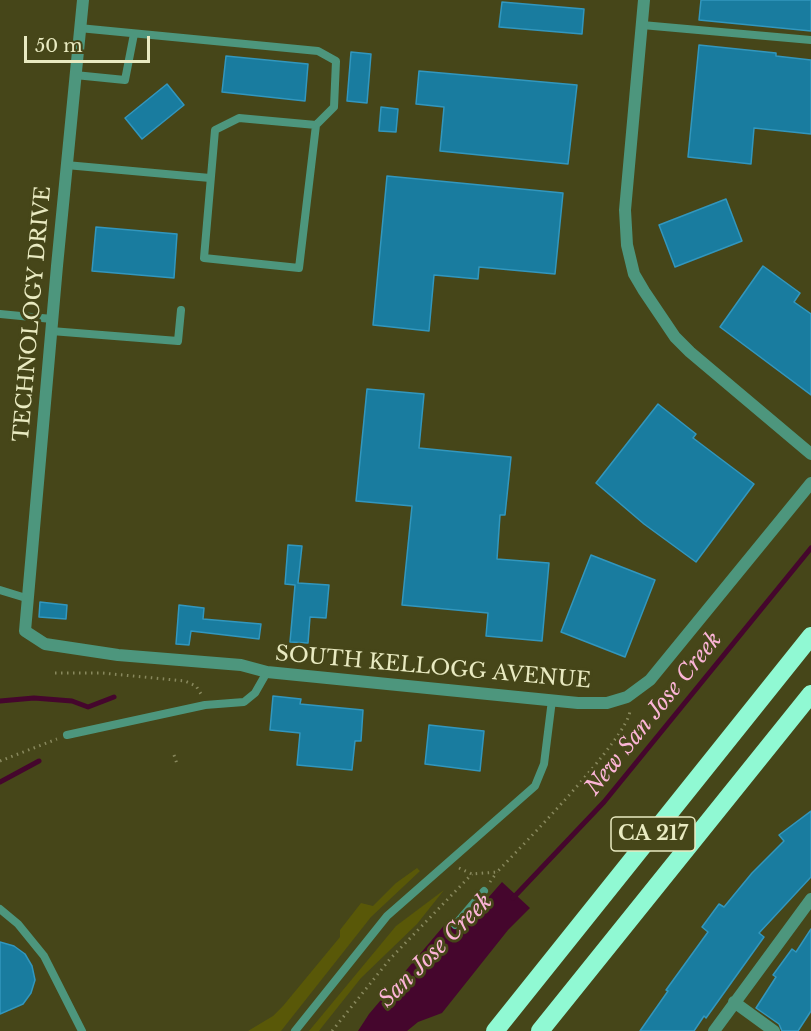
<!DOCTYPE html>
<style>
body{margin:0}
#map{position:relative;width:811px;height:1031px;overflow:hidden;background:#464619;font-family:"Libre Baskerville",serif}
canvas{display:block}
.scale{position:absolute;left:24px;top:36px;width:126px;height:27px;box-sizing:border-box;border:3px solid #e9eac1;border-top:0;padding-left:8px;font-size:18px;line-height:21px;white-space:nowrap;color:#e9eac1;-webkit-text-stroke:4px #464619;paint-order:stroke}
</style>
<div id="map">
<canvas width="811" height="1031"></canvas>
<div class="scale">50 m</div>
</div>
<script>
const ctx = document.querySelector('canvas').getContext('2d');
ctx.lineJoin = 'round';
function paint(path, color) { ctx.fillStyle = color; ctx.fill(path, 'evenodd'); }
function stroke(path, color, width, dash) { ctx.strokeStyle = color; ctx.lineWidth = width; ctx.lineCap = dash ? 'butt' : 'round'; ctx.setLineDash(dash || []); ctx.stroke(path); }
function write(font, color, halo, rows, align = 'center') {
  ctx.font = font + ' "Libre Baskerville",serif'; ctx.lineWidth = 6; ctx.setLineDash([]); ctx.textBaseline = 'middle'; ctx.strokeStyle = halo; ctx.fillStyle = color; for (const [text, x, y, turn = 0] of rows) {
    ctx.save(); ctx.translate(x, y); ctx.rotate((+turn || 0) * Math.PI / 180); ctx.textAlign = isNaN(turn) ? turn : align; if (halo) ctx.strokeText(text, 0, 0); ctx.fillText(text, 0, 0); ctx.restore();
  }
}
const green = new Path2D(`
 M 417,868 L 420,871 L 371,917 L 281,1031 L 248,1031 L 273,1016 L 283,1006 L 340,937 L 340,930 L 361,903 L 373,906 L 396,883 Z
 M 444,890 L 417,924 L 361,978 L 322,1027 L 319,1031 L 309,1031 L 396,926 Z`);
const water = new Path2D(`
 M 502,882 L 530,908 L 508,930 L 442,1013 L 418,1022 L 407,1031 L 358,1031 L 369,1014 L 447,922 L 459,931 Z`);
const stream = new Path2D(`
 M 0,701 L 34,698 L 72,701 L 88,707 L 114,697
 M 0,782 L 39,761
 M 513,898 L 604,802 L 811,548`);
const building = new Path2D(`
 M 701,0 L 811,0 L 811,31 L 699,20 Z
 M 502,2 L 584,9 L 582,34 L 499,27 Z
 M 699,45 L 776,53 L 776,56 L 811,60 L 811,134 L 754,128 L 751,164 L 688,157 Z
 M 351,52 L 371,54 L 367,103 L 347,101 Z
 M 226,56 L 308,64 L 305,101 L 222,92 Z
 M 419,71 L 577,85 L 568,164 L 440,151 L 444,107 L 416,104 Z
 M 167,84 L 184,105 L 142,139 L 125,118 Z
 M 381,107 L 398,109 L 396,132 L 379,131 Z
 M 387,176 L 563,193 L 555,274 L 479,267 L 478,279 L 434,275 L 429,331 L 373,325 Z
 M 726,199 L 742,241 L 675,267 L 659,225 Z
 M 96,227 L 177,234 L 174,278 L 92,271 Z
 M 763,266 L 800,293 L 794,302 L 811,314 L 811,395 L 720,327 Z
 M 367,389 L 424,394 L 419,448 L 511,457 L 505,515 L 500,515 L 497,559 L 549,563 L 542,641 L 486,636 L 488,613 L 402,605 L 412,506 L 356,501 Z
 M 658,404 L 696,434 L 693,438 L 754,484 L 696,562 L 644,524 L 596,483 Z
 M 288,545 L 302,546 L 298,583 L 329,585 L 326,618 L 310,617 L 308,643 L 290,642 L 295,585 L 285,584 Z
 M 591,555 L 655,580 L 625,657 L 561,632 Z
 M 40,602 L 67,605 L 66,619 L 39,617 Z
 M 179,605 L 204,608 L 203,619 L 261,624 L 259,639 L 191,631 L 189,645 L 176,644 Z
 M 273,696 L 301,699 L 300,704 L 363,710 L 361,741 L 355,741 L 352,770 L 297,765 L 300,733 L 270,730 Z
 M 429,725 L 484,731 L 480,771 L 425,764 Z
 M 811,811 L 811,877 L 759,933 L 764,937 L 706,1018 L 704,1016 L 694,1031 L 640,1031 L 668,991 L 666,990 L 708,932 L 702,927 L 719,904 L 724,907 L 752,873 L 784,841 L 779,835 Z
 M 811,929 L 811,1011 L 798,1031 L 782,1031 L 779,1024 L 756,1008 L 776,977 L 773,975 L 792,949 L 796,952 Z
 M 0,942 L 14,946 L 25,954 L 32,966 L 35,980 L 31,993 L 23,1004 L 0,1014 Z`);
const path = new Path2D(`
 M 55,673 L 102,673 L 185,681 L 196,686 L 201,694
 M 174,755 L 177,764
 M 0,761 L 57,739
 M 459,868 L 472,874 L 497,872 C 520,848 630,736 630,710
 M 490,882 L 497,872
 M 332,1031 L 390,959 L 472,874`);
const lane = new Path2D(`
 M 642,25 L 811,40
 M 79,28 L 318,51 L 336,61 L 334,107 L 316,125 L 299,268 L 204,258 L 215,130 L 239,118 L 316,125
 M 75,75 L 125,80 L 134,34
 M 66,165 L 210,178
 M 0,314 L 52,319
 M 51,331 L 178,341 L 181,310
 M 0,590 L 26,598
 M 67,735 L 205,705 L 244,702 L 255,693 L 267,672
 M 0,909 L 18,924 L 44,956 L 82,1031
 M 455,925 L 484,891
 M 295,1031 L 387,916 L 535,786 L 544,764 L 552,700`);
const street = new Path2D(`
 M 83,0 L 57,266 L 25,631 L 45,644 L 118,655 L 241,665 L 267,672 L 578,703 L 607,703 L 627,697 L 650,680 L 811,483
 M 644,0 L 625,210 L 627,245 L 634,274 L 644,291 L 675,337 L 690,352 L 811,454
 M 734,1002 L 774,1031
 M 714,1031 L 811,899`);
const highway = new Path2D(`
 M 495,1031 L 811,636
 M 540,1031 L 811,694`);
const shields = [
 [653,834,84]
];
const shieldNames = [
 ["CA 217",653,834]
];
const streetNames = [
 ["TECHNOLOGY DRIVE",33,314,-85],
 ["SOUTH KELLOGG AVENUE",433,668,5]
];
const waterNames = [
 ["New San Jose Creek",654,714,-51],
 ["San Jose Creek",436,951,-45]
];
paint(green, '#595808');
paint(water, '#45062d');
stroke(stream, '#45062d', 5);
paint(building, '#197c9f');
stroke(building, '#3297be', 1.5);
stroke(path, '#88885d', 3, [1.5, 4.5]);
stroke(lane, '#4d967d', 8);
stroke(street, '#4d967d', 12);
stroke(highway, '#90f9d3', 18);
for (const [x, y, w] of shields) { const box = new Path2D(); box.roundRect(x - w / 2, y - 17, w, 34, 4.5); ctx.fillStyle = '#464619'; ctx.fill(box); stroke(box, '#e9eac1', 1.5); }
write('bold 20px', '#e9eac1', null, shieldNames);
write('21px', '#e9eac1', '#464619', streetNames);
write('italic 22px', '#fbb4d6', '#464619', waterNames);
</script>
